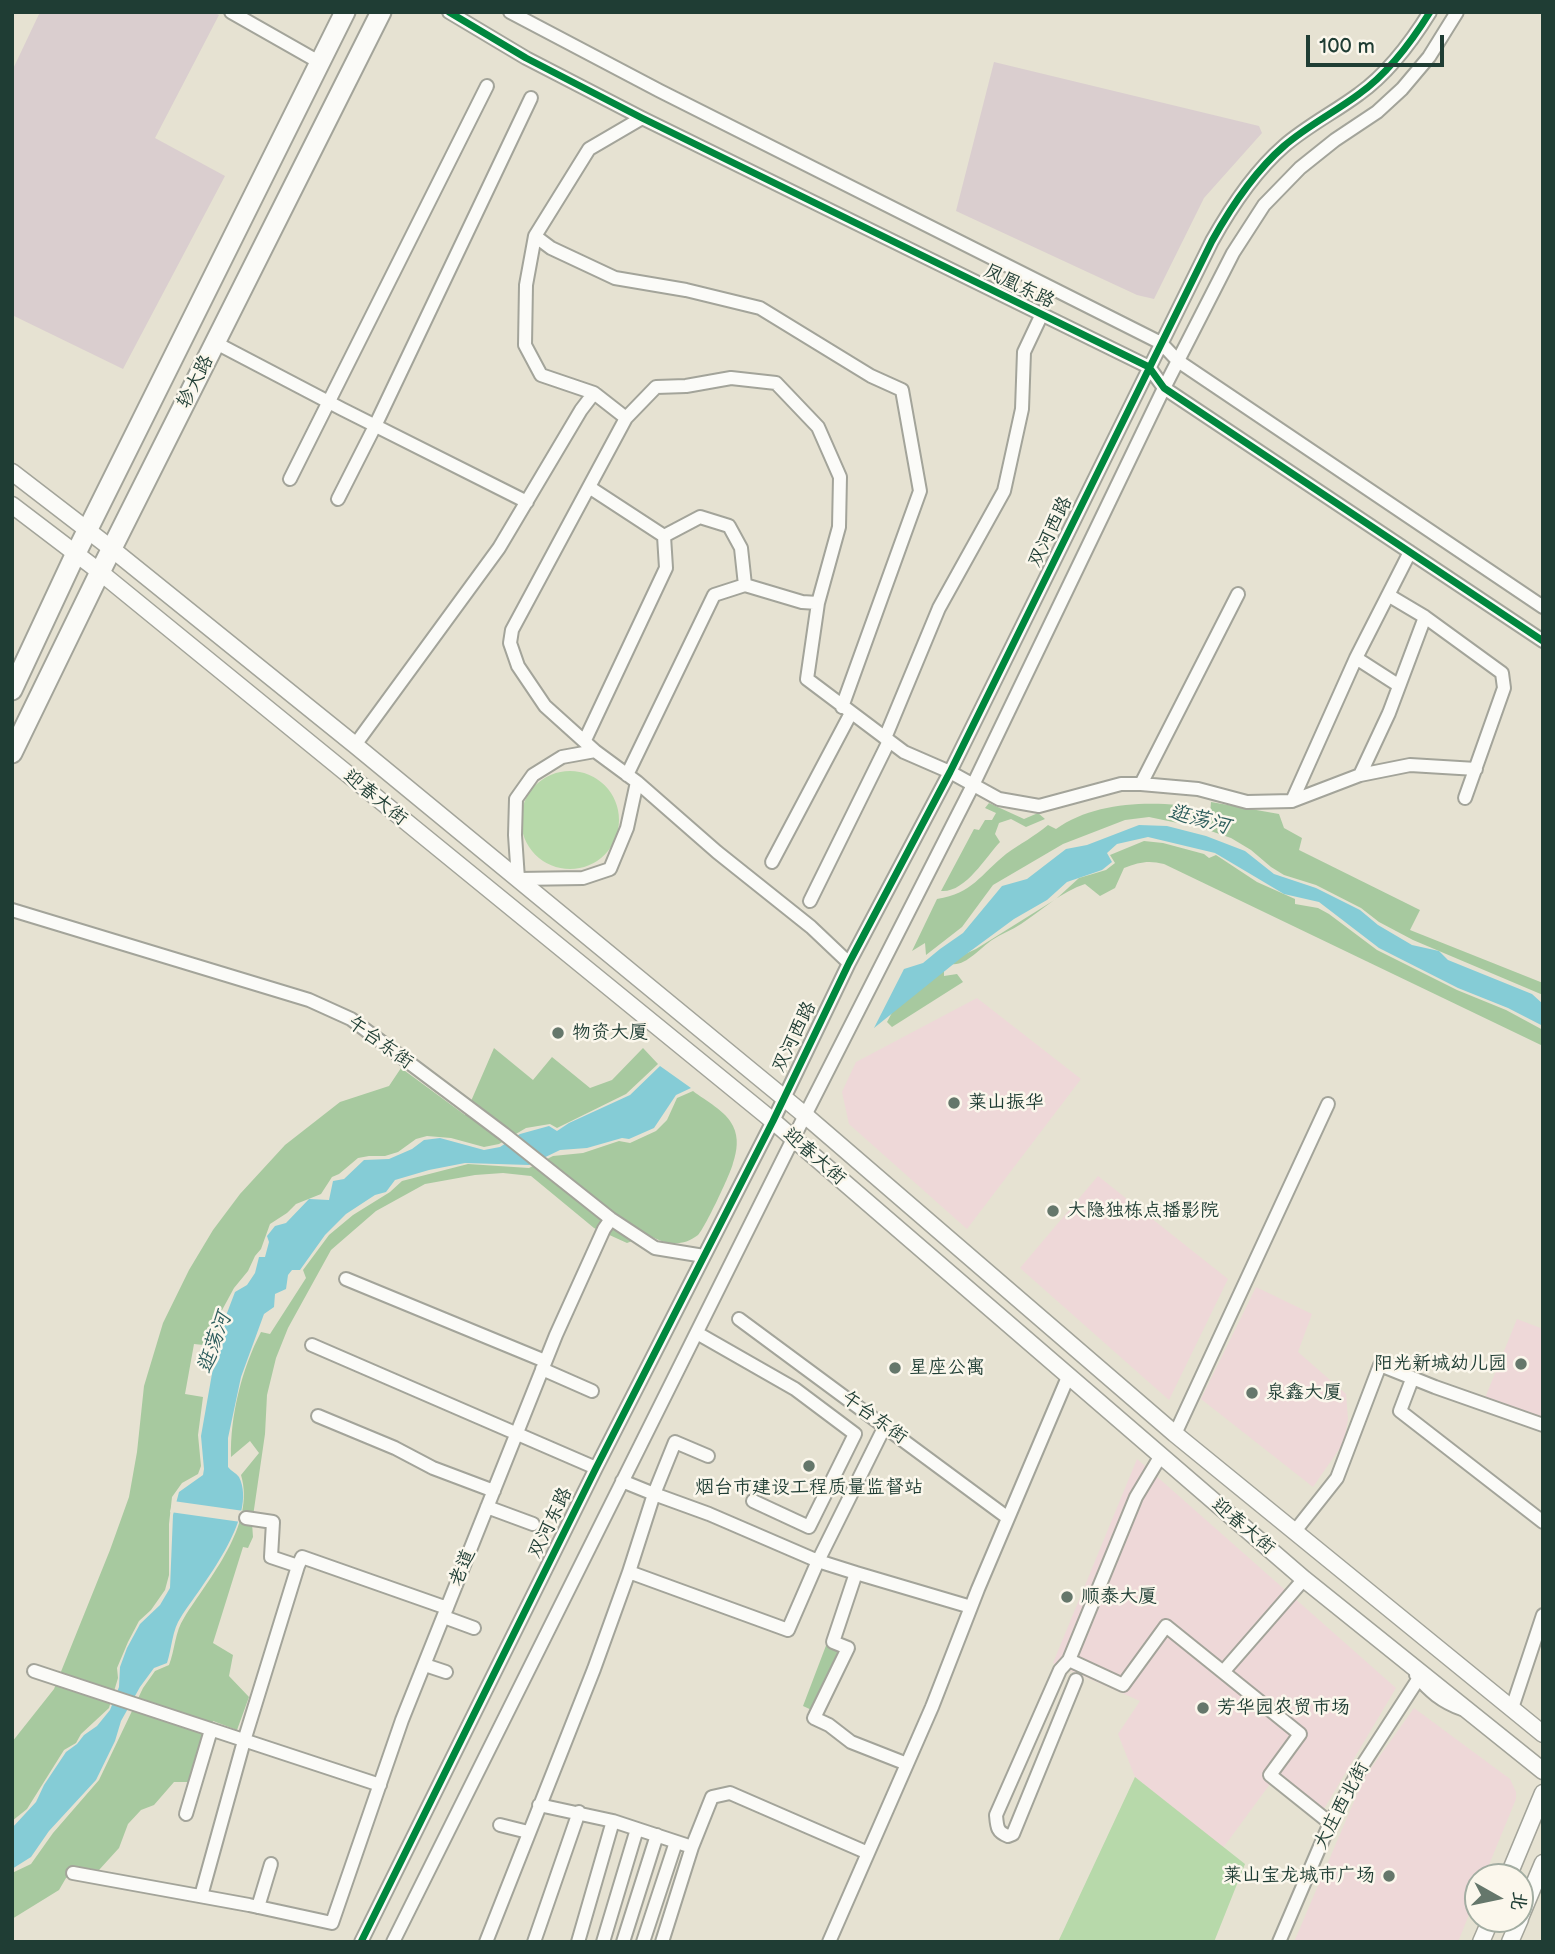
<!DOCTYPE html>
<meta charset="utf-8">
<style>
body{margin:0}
#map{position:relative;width:1555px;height:1954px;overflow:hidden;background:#e6e2d2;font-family:"Balsamiq Sans","LXGW WenKai TC",sans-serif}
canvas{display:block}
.frame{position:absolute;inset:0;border:14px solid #1f3d34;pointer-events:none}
.north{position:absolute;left:1464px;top:1863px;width:70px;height:70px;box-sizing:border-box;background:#fbf7ec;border:2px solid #a3ada2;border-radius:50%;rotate:99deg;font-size:19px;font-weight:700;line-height:28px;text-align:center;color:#1f3d34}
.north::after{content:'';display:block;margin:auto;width:24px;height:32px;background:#65776b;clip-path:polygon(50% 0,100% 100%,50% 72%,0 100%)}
.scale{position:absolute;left:1306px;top:35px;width:138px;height:32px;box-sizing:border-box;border:4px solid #1f3d34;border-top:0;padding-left:9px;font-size:21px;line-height:24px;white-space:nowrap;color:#1f3d34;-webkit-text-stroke:5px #fbf7ec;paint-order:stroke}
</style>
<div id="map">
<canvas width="1555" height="1954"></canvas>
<div class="frame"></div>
<div class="north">北</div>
<div class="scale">100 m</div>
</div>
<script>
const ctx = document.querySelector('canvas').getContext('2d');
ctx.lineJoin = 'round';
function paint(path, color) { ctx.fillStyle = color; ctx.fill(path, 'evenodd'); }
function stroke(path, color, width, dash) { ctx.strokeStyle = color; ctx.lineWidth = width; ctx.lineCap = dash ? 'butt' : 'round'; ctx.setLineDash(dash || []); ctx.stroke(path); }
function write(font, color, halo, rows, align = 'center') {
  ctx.font = font + ' "Balsamiq Sans","LXGW WenKai TC",sans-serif'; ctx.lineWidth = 5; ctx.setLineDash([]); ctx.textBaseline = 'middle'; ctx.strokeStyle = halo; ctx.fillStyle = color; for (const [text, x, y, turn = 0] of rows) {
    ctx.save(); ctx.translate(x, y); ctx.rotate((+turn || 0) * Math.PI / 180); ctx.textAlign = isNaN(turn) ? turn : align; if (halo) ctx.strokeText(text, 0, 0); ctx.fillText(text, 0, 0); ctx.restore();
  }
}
const built = new Path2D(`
 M 977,998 L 1081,1079 L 967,1229 L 849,1124 L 842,1092 L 856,1062 Z
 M 1098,1176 L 1228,1279 L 1169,1400 L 1020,1268 Z
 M 1256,1287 L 1312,1314 L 1298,1352 L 1346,1394 L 1348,1419 L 1344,1442 L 1313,1487 L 1201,1399 Z
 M 1517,1319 L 1543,1329 L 1543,1421 L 1485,1398 Z
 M 1137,1459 L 1396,1688 L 1318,1819 L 1270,1784 L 1223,1848 L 1135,1777 L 1118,1734 L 1140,1701 L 1053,1663 Z
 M 1414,1708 L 1510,1779 L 1516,1792 L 1516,1799 L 1484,1877 L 1478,1877 L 1478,1892 L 1458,1942 L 1294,1942 L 1364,1778 Z`);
const industrial = new Path2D(`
 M 40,12 L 213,12 L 219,15 L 155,138 L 225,176 L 123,369 L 12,315 L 12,71 Z
 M 994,62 L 1259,126 L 1262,133 L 1204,198 L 1154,299 L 1137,295 L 956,211 Z`);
const green = new Path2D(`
 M521 820a49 49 0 1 1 98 0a49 49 0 1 1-98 0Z
 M 1135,1777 L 1245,1864 L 1214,1942 L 1058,1942 Z`);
const forest = new Path2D(`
 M 1211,802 L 1279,814 L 1284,828 L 1302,838 L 1299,850 L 1420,910 L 1410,930 L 1543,983 L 1543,995 L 1413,940 L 1379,922 L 1361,908 L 1316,885 L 1284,875 L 1271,867 L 1251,850 L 1231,838 L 1202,828 L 1149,817 L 1125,820 L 1063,844 L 993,885 L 962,927 L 926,955 L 925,943 L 912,951 L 937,899 C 973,893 980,875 1006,854 C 1020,844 1035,836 1048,825 L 1056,829 C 1089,805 1138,801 1178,805 C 1189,806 1200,811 1210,814 Z
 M 989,803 L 1024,819 L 1038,813 L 1045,819 L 1026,827 L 1011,819 L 999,823 L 995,834 L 1000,842 C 985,858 965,893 941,891 L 974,829 L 979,830 L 985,820 L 992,820 L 996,813 L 985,808 Z
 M 1144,841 L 1163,843 L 1204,854 L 1209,858 L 1216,855 L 1257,882 L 1295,899 L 1295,904 L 1318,908 L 1329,914 L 1377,950 L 1457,990 L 1506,1010 L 1543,1030 L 1543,1046 L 1164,864 C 1149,860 1139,862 1124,868 L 1115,888 L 1100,896 L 1085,884 C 1062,891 1041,911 1021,924 C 1012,930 1001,934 992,940 C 980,948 965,967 951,964 L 944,969 L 944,976 L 957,974 L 963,982 L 892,1027 L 887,1022 L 895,1007 L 941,965 L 976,949 L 1056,899 L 1079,878 L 1106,870 L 1115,863 L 1110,855 Z
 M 494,1048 L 533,1080 L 552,1057 L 590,1088 L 612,1080 L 643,1048 L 658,1064 L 626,1094 L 557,1128 L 550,1124 L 526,1128 L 499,1144 L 484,1147 L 451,1138 L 427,1136 L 416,1139 L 398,1152 L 385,1156 L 369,1156 L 358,1158 L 339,1174 L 332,1177 L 321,1194 L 296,1204 L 287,1213 L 270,1224 L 261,1249 L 255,1256 L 248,1271 L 234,1288 L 221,1312 L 213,1346 L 194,1344 L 185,1394 L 203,1397 L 198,1435 L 201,1466 L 198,1474 L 182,1483 L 172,1497 L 169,1524 L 169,1575 L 165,1590 L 151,1610 L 139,1621 L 128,1642 L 117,1668 L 118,1678 L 109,1708 L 81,1734 L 76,1743 L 64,1750 L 27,1809 L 12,1821 L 12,1742 L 54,1689 L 110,1550 L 129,1497 L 137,1452 L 144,1386 L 163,1323 L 189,1270 L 213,1230 L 240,1194 L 285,1145 L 340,1102 L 389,1086 L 401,1068 L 465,1115 Z
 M 693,1091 C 706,1101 726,1111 733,1126 C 739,1138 737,1151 733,1163 C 731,1173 704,1230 698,1235 C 681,1248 665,1244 648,1235 L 627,1243 L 594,1228 L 531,1176 L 503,1173 L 475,1175 L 425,1184 L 376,1211 L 331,1250 L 288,1328 L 276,1358 L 267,1395 L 265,1434 L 252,1523 L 253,1537 L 248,1548 L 243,1547 L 213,1643 L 233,1655 L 229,1676 L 249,1697 L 237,1730 L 213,1721 L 192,1782 L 174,1782 L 154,1805 L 141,1810 L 128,1824 L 119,1848 L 99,1870 L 79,1867 L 66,1878 L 59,1890 L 12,1919 L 12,1873 L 31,1864 L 53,1833 L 99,1780 L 143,1688 L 155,1671 L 169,1665 C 175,1650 175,1631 184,1618 C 209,1578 256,1525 241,1475 L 259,1453 L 250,1441 L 231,1457 C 230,1416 242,1368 261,1332 L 270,1334 L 306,1278 L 303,1270 L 329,1235 L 353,1215 L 390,1192 L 402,1181 L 468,1164 L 529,1168 L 553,1156 L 583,1153 L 619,1141 L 630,1143 L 656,1131 L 667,1120 L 677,1098 Z
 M 827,1643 L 841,1648 L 816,1712 L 803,1706 Z`);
const water = new Path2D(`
 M 1139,825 L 1167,826 L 1206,836 L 1245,851 L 1274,874 L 1316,888 L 1360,910 L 1378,925 L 1412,945 L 1439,951 L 1448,960 L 1532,994 L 1543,1004 L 1543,1026 L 1508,1008 L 1458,988 L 1379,948 L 1319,902 L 1284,894 L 1215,853 L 1148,837 L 1117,844 L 1107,853 L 1112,862 L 1102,870 L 1067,882 L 1047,900 L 1014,919 L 961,958 L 874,1028 L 904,969 L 923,963 L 940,949 L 963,933 L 1002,886 L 1027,879 L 1066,849 L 1087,845 Z
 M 660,1066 L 691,1088 L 676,1095 L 654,1128 L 629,1139 L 622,1138 L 587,1148 L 560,1150 L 529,1165 L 465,1163 L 429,1170 L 395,1180 L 386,1192 L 375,1195 L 346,1214 L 325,1235 L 300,1270 L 292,1270 L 288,1275 L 286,1289 L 275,1294 L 274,1307 L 264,1314 L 241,1377 L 228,1438 L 228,1467 C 231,1471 236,1473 239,1477 C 259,1517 201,1586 181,1617 C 172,1630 172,1648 167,1663 L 154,1668 L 140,1687 L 121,1721 L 115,1741 L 96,1780 L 49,1831 L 31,1857 L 12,1869 L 12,1828 L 36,1802 L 44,1785 L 66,1752 L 77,1744 L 84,1735 L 97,1726 L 110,1710 L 119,1687 L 120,1667 L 127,1648 L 140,1624 L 160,1605 L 170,1588 L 173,1515 L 179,1492 L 203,1475 L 204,1469 L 201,1436 L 219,1334 L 235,1292 L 247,1285 L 255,1273 L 259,1257 L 265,1257 L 269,1242 L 267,1236 L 275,1226 L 286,1223 L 309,1199 L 329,1200 L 333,1181 L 344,1179 L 364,1160 L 389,1159 L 412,1149 L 424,1140 L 440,1138 L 484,1150 L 500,1147 L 520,1134 L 549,1126 L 557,1131 L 569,1123 L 630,1095 Z`);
const pier = new Path2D(`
 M 173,1501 L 244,1511 L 241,1522 L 170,1512 Z`);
const minor = new Path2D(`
 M 231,12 L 319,62
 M 449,12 L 526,58 L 642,118 L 1149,367 L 1164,388 L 1543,641
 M 510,12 L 660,91 L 1161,343 L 1178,361 L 1543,607
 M 535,236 L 589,149 L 642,118
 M 216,343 L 342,409 L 527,502
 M 594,393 L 541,375 L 525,345 L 526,285 L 535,236 L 551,248 L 615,278 L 686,290 L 760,308 L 871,376 L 902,390 L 920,491 L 842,707
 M 626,418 L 656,387 L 686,386 L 731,378 L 776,383 L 818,427 L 840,477 L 839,527 L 818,603
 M 290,479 L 487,86
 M 338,499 L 375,426 L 531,98
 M 664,536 L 700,517 L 729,526 L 741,548 L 745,585
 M 1388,595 L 1425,617 L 1502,673 L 1504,688 L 1465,798
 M 1425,617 L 1389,713 L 1360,775 L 1410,765 L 1476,769
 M 1356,658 L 1398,685
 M 885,738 L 939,608 L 1004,491 L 1022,409 L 1024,352 L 1041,316
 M 585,740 L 666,568 L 664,536 L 589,487
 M 355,745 L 499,548 L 581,410 L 594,393 L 626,418 L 512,630 L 510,643 L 518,666 L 545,706 L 595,751 L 637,782 L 717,852 L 811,927 L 849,963
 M 595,751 L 562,757 L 533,775 L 516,799 L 515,835 L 518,879 L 583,878 L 610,869 L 627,828 L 637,782
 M 627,775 L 714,595 L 745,585 L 802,602 L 818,603 L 807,679 L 904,752 L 950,772 L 999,799 L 1039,806 L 1121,784 L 1141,784 L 1198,789 L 1247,802 L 1292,801 L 1356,658 L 1410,552
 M 1141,784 L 1238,594
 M 1292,801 L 1360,775
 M 772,862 L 851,713
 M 810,901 L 889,741
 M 12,910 L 309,1000 L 351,1019 L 504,1134 L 611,1219 L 655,1248 L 704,1256
 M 346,1279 L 545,1361
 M 739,1319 L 1008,1518
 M 697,1333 L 795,1389 L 855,1434 L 809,1527 L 753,1501
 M 312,1345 L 596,1468
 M 542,1369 L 592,1391
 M 1411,1382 L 1400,1411 L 1543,1522
 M 318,1416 L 395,1448 L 433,1468 L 494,1491
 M 1175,1434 L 1328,1104
 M 622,1481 L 654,1494 L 675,1442 L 708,1456
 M 487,1507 L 533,1524
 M 1295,1531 L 1337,1478 L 1380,1365 L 1435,1387 L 1543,1425
 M 298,1566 L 302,1557 L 447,1608
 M 856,1573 L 818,1561 L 881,1434
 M 444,1617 L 474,1628
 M 1069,1660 L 1123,1685 L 1166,1626 L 1300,1734 L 1270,1775 L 1330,1823
 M 425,1665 L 446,1672
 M 34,1671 L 380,1785
 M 1223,1672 L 1304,1579
 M 1416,1675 C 1429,1691 1442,1702 1462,1709
 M 1076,1680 L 1013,1834 L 1008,1836 C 997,1832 997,1827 996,1815 L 1060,1670 L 1069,1660 L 1136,1497 L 1160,1457
 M 1512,1708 L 1543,1615
 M 907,1764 L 851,1742 L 829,1725 L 814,1718 L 848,1648 L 833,1642 L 856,1573 L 971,1607
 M 539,1805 L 613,1821 L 692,1847
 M 186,1814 L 211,1730
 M 500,1825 L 528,1832
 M 73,1873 L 249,1905 L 332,1923 L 402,1720 L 556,1335 L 604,1229 L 611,1219
 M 201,1896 L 244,1741 L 298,1566 L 271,1557 L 273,1522 L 246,1518
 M 258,1907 L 271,1864
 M 361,1942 L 596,1468 L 773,1121 L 849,963 L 950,772 L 1212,241 C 1231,207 1254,172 1284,146 C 1307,126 1335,112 1359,94 C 1387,74 1412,41 1430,12
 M 393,1942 L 793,1139 L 973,785 L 1164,388 L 1233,253 L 1264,205 L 1300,168 L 1335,140 L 1377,112 L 1402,89 L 1429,57 L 1457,12
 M 486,1942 L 594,1669 L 629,1572 L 788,1630 L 818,1561 L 709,1514 L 654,1494 L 629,1572
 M 534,1942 L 579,1812
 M 578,1942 L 613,1821
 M 603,1942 L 637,1829
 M 623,1942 L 657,1835
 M 643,1942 L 676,1842
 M 662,1942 L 692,1847 L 712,1797 L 730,1793 L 868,1853
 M 829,1942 L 932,1707 L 978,1589 L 1068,1377
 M 1279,1942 L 1330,1823 L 1360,1769 L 1419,1678`);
const major = new Path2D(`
 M 12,472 L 112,549 L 355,745 L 806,1116 L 1175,1434 L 1543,1734
 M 12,505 L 100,572 L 773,1121 L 1304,1579 L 1543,1771
 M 1508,1877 L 1543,1793
 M 1520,1918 L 1543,1863
 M 1481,1942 L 1491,1919
 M 1510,1942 L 1520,1919`);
const highway = new Path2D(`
 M 12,690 L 76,553 L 345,12
 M 12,753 L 100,572 L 381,12`);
const cycleway = new Path2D(`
 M 449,12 L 526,58 L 642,118 L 1149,367 L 1164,388 L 1543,641
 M 361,1942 L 596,1468 L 773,1121 L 849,963 L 950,772 L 1212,241 C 1231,207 1254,172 1284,146 C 1307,126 1335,112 1359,94 C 1387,74 1412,41 1430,12`);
const markers = [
 [558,1033,7,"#65776b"],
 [954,1103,7,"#65776b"],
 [1053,1211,7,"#65776b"],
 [1521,1364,7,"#65776b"],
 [895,1368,7,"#65776b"],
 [1252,1393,7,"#65776b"],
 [809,1466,7,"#65776b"],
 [1067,1597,7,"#65776b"],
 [1203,1708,7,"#65776b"],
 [1389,1876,7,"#65776b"]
];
const streetNames = [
 ["凤凰东路",1019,287,26],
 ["轸大路",196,382,-63],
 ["双河西路",1051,532,-64],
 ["迎春大街",375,798,39],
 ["双河西路",795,1037,-64],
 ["午台东街",380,1043,36],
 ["迎春大街",814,1157,41],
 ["午台东街",874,1418,36],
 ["双河东路",551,1523,-64],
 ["迎春大街",1243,1527,40],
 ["老道",463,1568,-68],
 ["大庄西北街",1342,1806,-62]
];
const poiNames = [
 ["物资大厦",572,1033],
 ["莱山振华",968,1103],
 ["大隐独栋点播影院",1067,1211],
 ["阳光新城幼儿园",1507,1364,"right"],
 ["星座公寓",909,1368],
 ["泉鑫大厦",1266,1393],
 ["烟台市建设工程质量监督站",809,1488,"center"],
 ["顺泰大厦",1081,1597],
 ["芳华园农贸市场",1217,1708],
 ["莱山宝龙城市广场",1375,1876,"right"]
];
const waterNames = [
 ["逛荡河",1199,820,15],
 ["逛荡河",215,1343,-70]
];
paint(built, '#eed8d8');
paint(industrial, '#dacecf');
paint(green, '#b7d9aa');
paint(forest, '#a7c99f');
paint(water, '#85ccd6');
paint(pier, '#e6e2d2');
stroke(minor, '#a3a49a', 16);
stroke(major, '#a3a49a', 19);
stroke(highway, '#a3a49a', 23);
stroke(minor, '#fbfbf8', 12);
stroke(major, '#fbfbf8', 16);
stroke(highway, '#fbfbf8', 19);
stroke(cycleway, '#00873e', 7);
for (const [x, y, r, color] of markers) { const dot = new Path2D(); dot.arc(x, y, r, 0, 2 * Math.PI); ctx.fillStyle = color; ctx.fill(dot); stroke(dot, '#fbf7ec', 2.5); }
write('19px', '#1f3d34', '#fbf7ec', streetNames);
write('19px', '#1f3d34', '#fbf7ec', poiNames, 'left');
write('italic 21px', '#2e5e5d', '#fbf7ec', waterNames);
</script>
